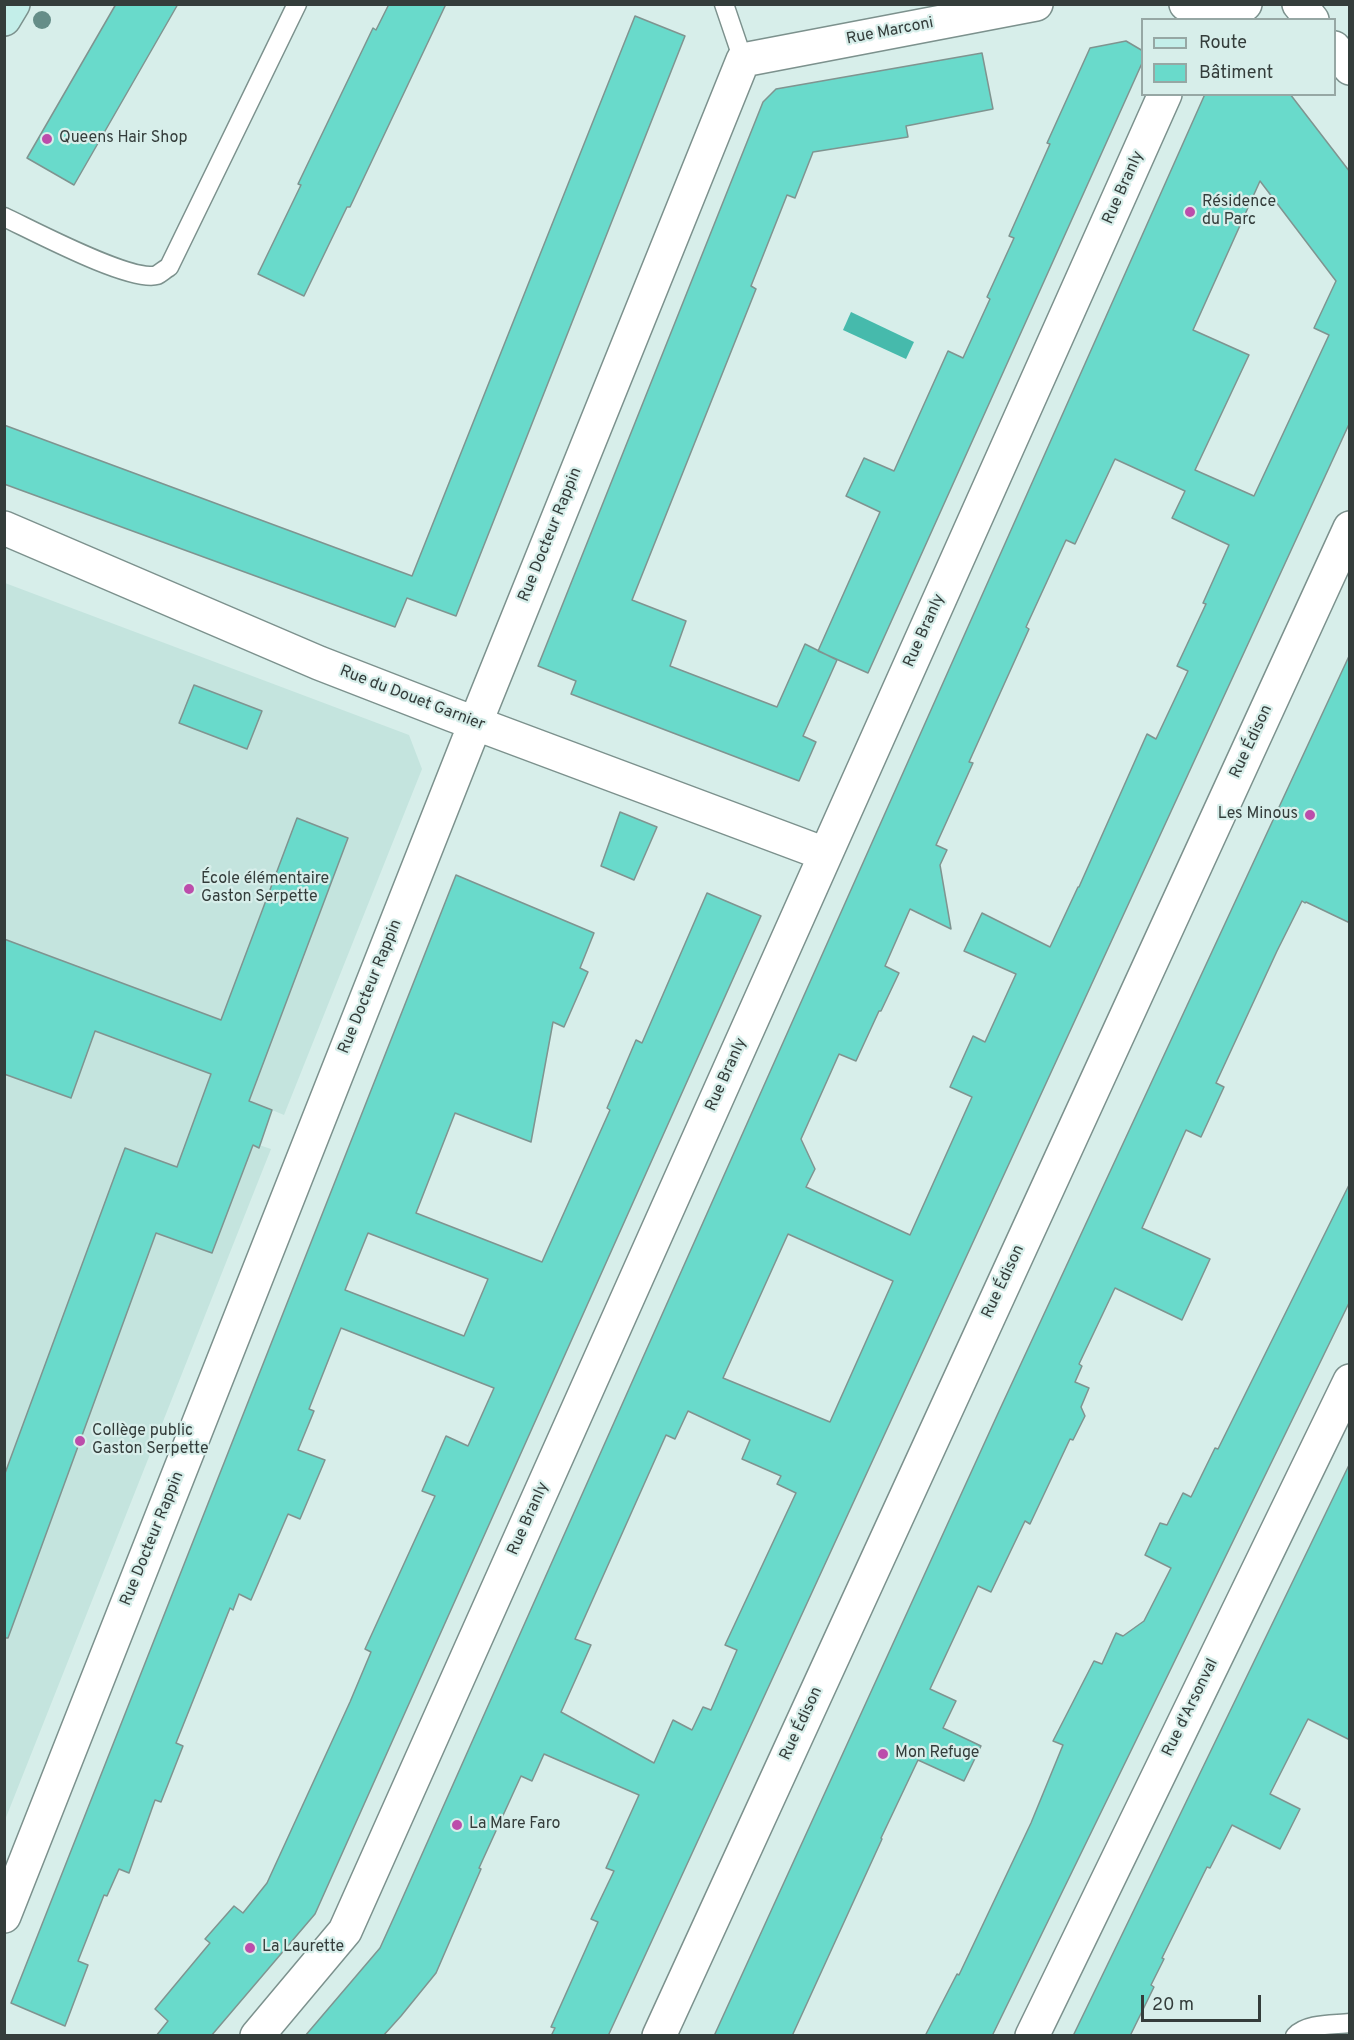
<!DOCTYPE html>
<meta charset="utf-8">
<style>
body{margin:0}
#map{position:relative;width:1354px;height:2040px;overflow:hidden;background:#d7eeea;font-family:Overpass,sans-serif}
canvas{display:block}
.frame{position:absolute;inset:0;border:6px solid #343d3b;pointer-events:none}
.legend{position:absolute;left:1141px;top:18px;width:195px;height:78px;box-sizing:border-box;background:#d7eeea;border:2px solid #96a7a4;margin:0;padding:8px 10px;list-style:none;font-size:18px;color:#343d3b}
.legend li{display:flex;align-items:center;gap:12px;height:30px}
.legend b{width:30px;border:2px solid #96a7a4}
.scale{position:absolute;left:1141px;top:1995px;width:120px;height:27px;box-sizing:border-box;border:3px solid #343d3b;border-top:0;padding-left:8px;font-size:18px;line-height:21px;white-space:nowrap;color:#343d3b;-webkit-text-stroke:4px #d7eeea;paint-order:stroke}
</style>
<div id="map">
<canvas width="1354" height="2040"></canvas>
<div class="frame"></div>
<ul class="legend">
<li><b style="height:8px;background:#c3eee9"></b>Route</li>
<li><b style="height:16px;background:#69dacb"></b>Bâtiment</li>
</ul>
<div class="scale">20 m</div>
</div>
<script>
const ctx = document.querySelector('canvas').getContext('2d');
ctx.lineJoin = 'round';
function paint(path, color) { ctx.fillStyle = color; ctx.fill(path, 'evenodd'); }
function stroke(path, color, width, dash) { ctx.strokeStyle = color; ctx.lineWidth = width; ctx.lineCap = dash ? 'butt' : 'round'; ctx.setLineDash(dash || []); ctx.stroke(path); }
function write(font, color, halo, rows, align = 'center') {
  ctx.font = font + ' Overpass,sans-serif'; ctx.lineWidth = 4.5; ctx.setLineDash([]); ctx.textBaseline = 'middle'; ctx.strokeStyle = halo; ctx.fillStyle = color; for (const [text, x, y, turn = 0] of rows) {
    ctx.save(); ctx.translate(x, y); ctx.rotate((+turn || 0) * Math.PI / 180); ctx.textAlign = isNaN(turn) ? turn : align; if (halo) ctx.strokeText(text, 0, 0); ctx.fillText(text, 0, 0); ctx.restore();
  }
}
const built = new Path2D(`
 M 5,583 L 409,735 L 422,769 L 284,1115 L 272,1110 L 259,1145 L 271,1149 L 5,1820 Z`);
const water = new Path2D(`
 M 851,312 L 914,342 L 906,359 L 843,330 Z`);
const building = new Path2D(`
 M 116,4 L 178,4 L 74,185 L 27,158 Z
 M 389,4 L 446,4 L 350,207 L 347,207 L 304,296 L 258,274 L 301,185 L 298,184 L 373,28 L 376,30 Z
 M 635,16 L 685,36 L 456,616 L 407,598 L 395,627 L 4,484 L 4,425 L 412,576 Z
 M 1126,41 L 1143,51 L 1143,61 L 868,673 L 818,651 L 880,512 L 846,496 L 864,458 L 894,471 L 948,351 L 963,358 L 990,299 L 987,297 L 1014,238 L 1009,236 L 1050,144 L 1047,143 L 1090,48 Z
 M 982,53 L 993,109 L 906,126 L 908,137 L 813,152 L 795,198 L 787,195 L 751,286 L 756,289 L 632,600 L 686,621 L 670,666 L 777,707 L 805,644 L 837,660 L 803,736 L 816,742 L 799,781 L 571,694 L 576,681 L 538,666 L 763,102 L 776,89 Z
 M 1205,94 L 1290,94 L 1350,172 L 1350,422 L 608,2036 L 551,2036 L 555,2028 L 551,2027 L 598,1922 L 591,1919 L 614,1871 L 606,1868 L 639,1795 L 544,1754 L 532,1781 L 521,1776 L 479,1868 L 481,1869 L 436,1973 L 401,2016 L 383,2036 L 305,2036 L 380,1948 L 395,1915 ZM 1260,181 L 1336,281 L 1314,328 L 1329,335 L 1254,496 L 1195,470 L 1249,355 L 1193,330 ZM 1115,459 L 1185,491 L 1172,518 L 1229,545 L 1203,603 L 1206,604 L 1177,666 L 1188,671 L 1156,739 L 1147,734 L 1079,887 L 1078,887 L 1050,947 L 982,913 L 964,951 L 1016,974 L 985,1042 L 973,1036 L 950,1087 L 972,1097 L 910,1235 L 806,1187 L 815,1169 L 801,1139 L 839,1054 L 856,1061 L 879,1011 L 881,1011 L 899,973 L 885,966 L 910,909 L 951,929 L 940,865 L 947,850 L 936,845 L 973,763 L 969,762 L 1029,629 L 1026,627 L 1066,540 L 1075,544 ZM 788,1234 L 893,1281 L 830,1422 L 723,1378 ZM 688,1411 L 750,1440 L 742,1459 L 781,1476 L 777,1484 L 796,1493 L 725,1645 L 737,1650 L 711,1710 L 703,1707 L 692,1730 L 673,1720 L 654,1763 L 561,1712 L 591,1645 L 575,1639 L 666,1435 L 675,1439 Z
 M 1350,654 L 1350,923 L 1306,902 L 1305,903 L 1302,901 L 1277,951 L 1216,1083 L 1224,1087 L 1201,1137 L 1186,1130 L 1142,1228 L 1210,1259 L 1182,1320 L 1115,1288 L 1079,1364 L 1082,1366 L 1075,1382 L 1089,1388 L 1081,1407 L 1085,1416 L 1073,1440 L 1070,1439 L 1030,1524 L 1025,1521 L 991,1592 L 978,1586 L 930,1689 L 956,1701 L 943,1728 L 981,1746 L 964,1781 L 918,1760 L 881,1838 L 882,1839 L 792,2036 L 714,2036 L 1000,1409 Z
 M 194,685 L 262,711 L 247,749 L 179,723 Z
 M 620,812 L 657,827 L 634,880 L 601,866 Z
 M 297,818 L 348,838 L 249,1101 L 272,1110 L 259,1148 L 253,1145 L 212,1253 L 156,1233 L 8,1638 L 4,1638 L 4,1476 L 125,1148 L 177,1167 L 211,1074 L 95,1031 L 71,1098 L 4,1074 L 4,939 L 221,1020 Z
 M 456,875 L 594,933 L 580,968 L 588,972 L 564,1027 L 553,1022 L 531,1142 L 455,1113 L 416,1213 L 542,1262 L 610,1110 L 607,1108 L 636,1040 L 642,1043 L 707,893 L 761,916 L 315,1914 L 211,2036 L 156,2036 L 168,2021 L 155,2009 L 210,1943 L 205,1939 L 234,1906 L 243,1913 L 267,1883 L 350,1702 L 371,1652 L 365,1649 L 435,1496 L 422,1491 L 446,1436 L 468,1446 L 494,1388 L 341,1328 L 309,1409 L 314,1411 L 298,1450 L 325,1460 L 300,1519 L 288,1514 L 251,1600 L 239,1594 L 233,1610 L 230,1608 L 176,1743 L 183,1746 L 161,1802 L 155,1800 L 129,1873 L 119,1869 L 107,1896 L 104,1895 L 78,1961 L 88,1965 L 65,2026 L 11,2003 ZM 368,1233 L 488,1279 L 464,1336 L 345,1290 Z
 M 1350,1183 L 1350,1301 L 992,2036 L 925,2036 L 957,1974 L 959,1975 L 1031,1823 L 1063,1745 L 1053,1741 L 1094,1661 L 1102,1664 L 1116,1633 L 1123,1636 L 1144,1621 L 1171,1568 L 1145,1555 L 1160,1523 L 1167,1525 L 1183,1493 L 1191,1497 L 1215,1448 L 1218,1449 Z
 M 1350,1463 L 1350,1740 L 1308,1719 L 1270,1794 L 1300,1809 L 1280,1849 L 1232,1825 L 1210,1868 L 1207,1867 L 1162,1958 L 1164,1959 L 1151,1985 L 1154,1987 L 1130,2036 L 1073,2036 Z`);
const service = new Path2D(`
 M 724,4 L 743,60
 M 4,217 C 32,230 131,283 157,275 C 161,273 165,269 169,267 L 297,4
 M 1295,2036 C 1307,2023 1333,2025 1350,2023`);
const minor = new Path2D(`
 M 4,528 L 319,663 L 453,715 L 825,854
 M 4,1916 L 475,724 L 743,60 L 1036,4
 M 257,2036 L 345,1931 L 1165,94
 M 659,2036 L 1350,528
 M 1032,2036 L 1350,1381`);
const tertiary = new Path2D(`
 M 1186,4 C 1205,14 1226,9 1245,4
 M 1299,4 L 1312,20
 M 1334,48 L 1350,68`);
const secondary = new Path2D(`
 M 4,19 L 13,4`);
const trees = [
 [42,20]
];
const markers = [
 [47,139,6,"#bc4dab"],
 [1190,212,6,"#bc4dab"],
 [1310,815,6,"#bc4dab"],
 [189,889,6,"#bc4dab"],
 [80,1441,6,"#bc4dab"],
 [883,1754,6,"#bc4dab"],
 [457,1825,6,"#bc4dab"],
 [250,1948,6,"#bc4dab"]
];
const streetNames = [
 ["Rue Marconi",890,32,-11],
 ["Rue Branly",1124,188,-66],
 ["Rue Docteur Rappin",551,535,-68],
 ["Rue Branly",925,631,-66],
 ["Rue du Douet Garnier",412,699,21],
 ["Rue Édison",1252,742,-65],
 ["Rue Docteur Rappin",371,987,-68],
 ["Rue Branly",727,1075,-66],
 ["Rue Édison",1004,1282,-65],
 ["Rue Branly",529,1519,-66],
 ["Rue Docteur Rappin",153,1539,-68],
 ["Rue d'Arsonval",1191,1708,-64],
 ["Rue Édison",802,1724,-65]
];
const poiNames = [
 ["Queens Hair Shop",59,139],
 ["Résidence",1202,203],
 ["du Parc",1202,221],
 ["Les Minous",1298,815,"right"],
 ["École élémentaire",201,880],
 ["Gaston Serpette",201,898],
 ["Collège public",92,1432],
 ["Gaston Serpette",92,1450],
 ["Mon Refuge",895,1754],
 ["La Mare Faro",469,1825],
 ["La Laurette",262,1948]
];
paint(built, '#c4e4de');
paint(water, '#46baac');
paint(building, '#69dacb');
stroke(building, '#7f9490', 1.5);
stroke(service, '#7c918d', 21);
stroke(minor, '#7c918d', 36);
stroke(tertiary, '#7c918d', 36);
stroke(secondary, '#7c918d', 36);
stroke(service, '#fff', 18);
stroke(minor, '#fff', 33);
stroke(tertiary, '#fff', 33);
stroke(secondary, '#c3eee9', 33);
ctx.fillStyle = '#658d88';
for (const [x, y] of trees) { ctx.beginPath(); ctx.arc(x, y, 9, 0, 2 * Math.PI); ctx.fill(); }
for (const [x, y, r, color] of markers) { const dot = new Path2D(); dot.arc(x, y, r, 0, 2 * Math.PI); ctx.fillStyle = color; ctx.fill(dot); stroke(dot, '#d7eeea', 2); }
write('16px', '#343d3b', '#d7eeea', streetNames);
write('16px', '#343d3b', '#d7eeea', poiNames, 'left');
</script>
